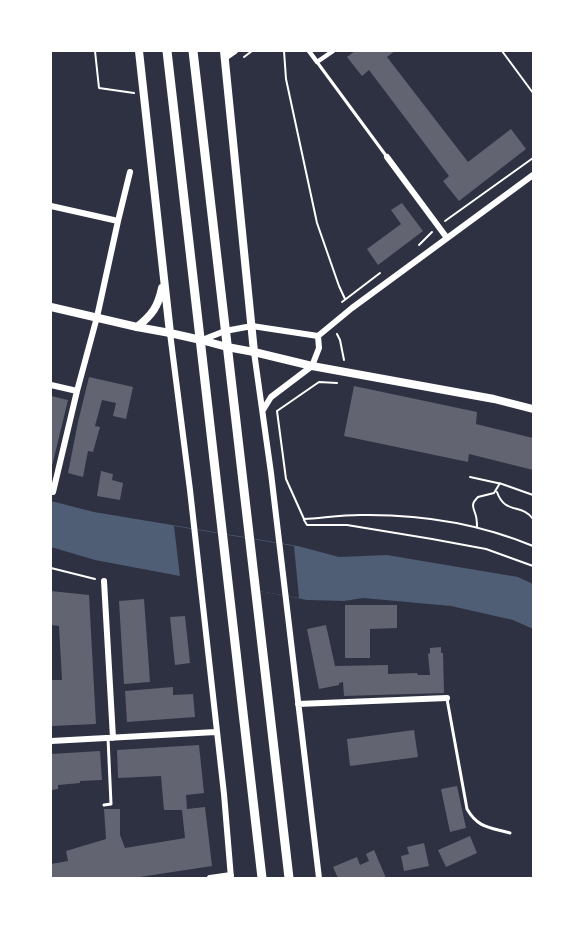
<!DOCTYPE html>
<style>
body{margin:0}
#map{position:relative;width:584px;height:929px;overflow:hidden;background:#2d3142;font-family:"Open Sans",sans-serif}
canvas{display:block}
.frame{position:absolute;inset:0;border:52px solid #fff;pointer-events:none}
</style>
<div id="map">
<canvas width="584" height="929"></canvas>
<div class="frame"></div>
</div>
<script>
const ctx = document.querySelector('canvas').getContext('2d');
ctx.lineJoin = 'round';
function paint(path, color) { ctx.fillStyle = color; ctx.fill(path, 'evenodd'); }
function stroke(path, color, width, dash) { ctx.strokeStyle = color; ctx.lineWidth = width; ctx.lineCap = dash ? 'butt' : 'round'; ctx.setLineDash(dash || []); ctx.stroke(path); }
const water = new Path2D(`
 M 51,501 L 94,512 L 298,546 L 339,557 L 387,555 L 518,577 L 533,584 L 533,629 L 513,620 L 451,606 L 363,598 L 344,601 L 307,600 L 95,560 L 51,547 Z`);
const pier = new Path2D(`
 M 174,526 L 294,546 L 299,598 L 180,577 Z`);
const building = new Path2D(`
 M 355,51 L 395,51 L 387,57 L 468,162 L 511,129 L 526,149 L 459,201 L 443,181 L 449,176 L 369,70 L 362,76 L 347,57 Z
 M 402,203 L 423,231 L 378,265 L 367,249 L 401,224 L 391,210 Z
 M 89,377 L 133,387 L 126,419 L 113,416 L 116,403 L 102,400 L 95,426 L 100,427 L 93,452 L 88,451 L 83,477 L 68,473 L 78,422 Z
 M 354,386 L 477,412 L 476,424 L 533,438 L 533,470 L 469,454 L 468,462 L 344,436 Z
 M 51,396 L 68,400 L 52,466 L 51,466 Z
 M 101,471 L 113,474 L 112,480 L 123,483 L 120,500 L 97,496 Z
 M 51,591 L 89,595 L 96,724 L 51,726 L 51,680 L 62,680 L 59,626 L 51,625 Z
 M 144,599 L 150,682 L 124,684 L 119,601 Z
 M 345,605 L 397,605 L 397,628 L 370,629 L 370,658 L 345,658 Z
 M 185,616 L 190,663 L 175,665 L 170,617 Z
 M 326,625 L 335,666 L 388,665 L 388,674 L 417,673 L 418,675 L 430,675 L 428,654 L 430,653 L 430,648 L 441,647 L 441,653 L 443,653 L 444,693 L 344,696 L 343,682 L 339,683 L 339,685 L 319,689 L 307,629 Z
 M 173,687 L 173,695 L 193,694 L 195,717 L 127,722 L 125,691 Z
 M 414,730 L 418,757 L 350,766 L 347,739 Z
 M 199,745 L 204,793 L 186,795 L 187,809 L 205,807 L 212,866 L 133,878 L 51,878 L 51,864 L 68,861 L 66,851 L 106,839 L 104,809 L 120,809 L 120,835 L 125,848 L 185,838 L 182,810 L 164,810 L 161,776 L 118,778 L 117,750 Z
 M 100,751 L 102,780 L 80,781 L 80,783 L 58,785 L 58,789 L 51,790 L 51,754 Z
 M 457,786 L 466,828 L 450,832 L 441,789 Z
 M 470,836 L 477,853 L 446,867 L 438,850 Z
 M 424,843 L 429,866 L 404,871 L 401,856 L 409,854 L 407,847 Z
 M 374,850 L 386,878 L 338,878 L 333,867 L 357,857 L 360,865 L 369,861 L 366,854 Z`);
const path = new Path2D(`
 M 95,51 L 99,88 L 134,93
 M 284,51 L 286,79 L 317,223 L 339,286 L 345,299
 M 502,51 L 533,93
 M 244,57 L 252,51
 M 445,221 L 533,158
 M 419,245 L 432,232
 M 342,302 L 380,273
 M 337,334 L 340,340 L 344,360
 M 277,411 L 286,479 L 304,519 C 322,518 341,515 360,515 C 419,514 478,523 533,546
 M 277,411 L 319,382 L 337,383
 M 470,477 L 502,484 L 533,495
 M 497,492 C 505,515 522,503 533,519
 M 304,520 L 307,525 L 347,525 L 432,539 L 486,549 L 533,566
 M 477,527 C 477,522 477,518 475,513 C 472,505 472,503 478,497 L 494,493 L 500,483
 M 51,568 L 95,579`);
const service = new Path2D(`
 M 317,62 L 387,157
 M 447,699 L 467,809 C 478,828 489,827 510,833
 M 104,805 L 111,804 L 108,738`);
const pedestrian = new Path2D(`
 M 309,51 L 317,62 L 333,51`);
const minor = new Path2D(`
 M 225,58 L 235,51
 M 387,157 L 447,238
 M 51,206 L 118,221
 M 170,333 L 190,490 L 224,794 L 231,878
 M 318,336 L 352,308 L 533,175
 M 202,340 L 225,331 L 252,326 L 318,336
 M 254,352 L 271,473 L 319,878
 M 51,385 L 77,391
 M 263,410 L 271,397 L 312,366 L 319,348 L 318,336
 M 53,492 L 77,391 L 97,317 L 118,221 L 130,172
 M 104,581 L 113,738
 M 298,704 L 447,698
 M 51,741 L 216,732
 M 210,878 L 231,875`);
const tertiary = new Path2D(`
 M 51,307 L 137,327 L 170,333
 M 201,340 L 227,347
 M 254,352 L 312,366 L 494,399 L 533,409`);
const secondary = new Path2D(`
 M 139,51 L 170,333 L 201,340
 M 224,51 L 254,352 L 227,347
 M 137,327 C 152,315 158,307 162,288`);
const primary = new Path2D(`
 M 167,51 L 262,878
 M 193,51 L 289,878`);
paint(water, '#4f5d75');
paint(pier, '#2d3142');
paint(building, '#626471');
stroke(path, '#fff', 2);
stroke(service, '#fff', 3);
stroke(pedestrian, '#fff', 4.5);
stroke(minor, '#fff', 6);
stroke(tertiary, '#fff', 8);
stroke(secondary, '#fff', 8);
stroke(primary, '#fff', 9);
</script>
